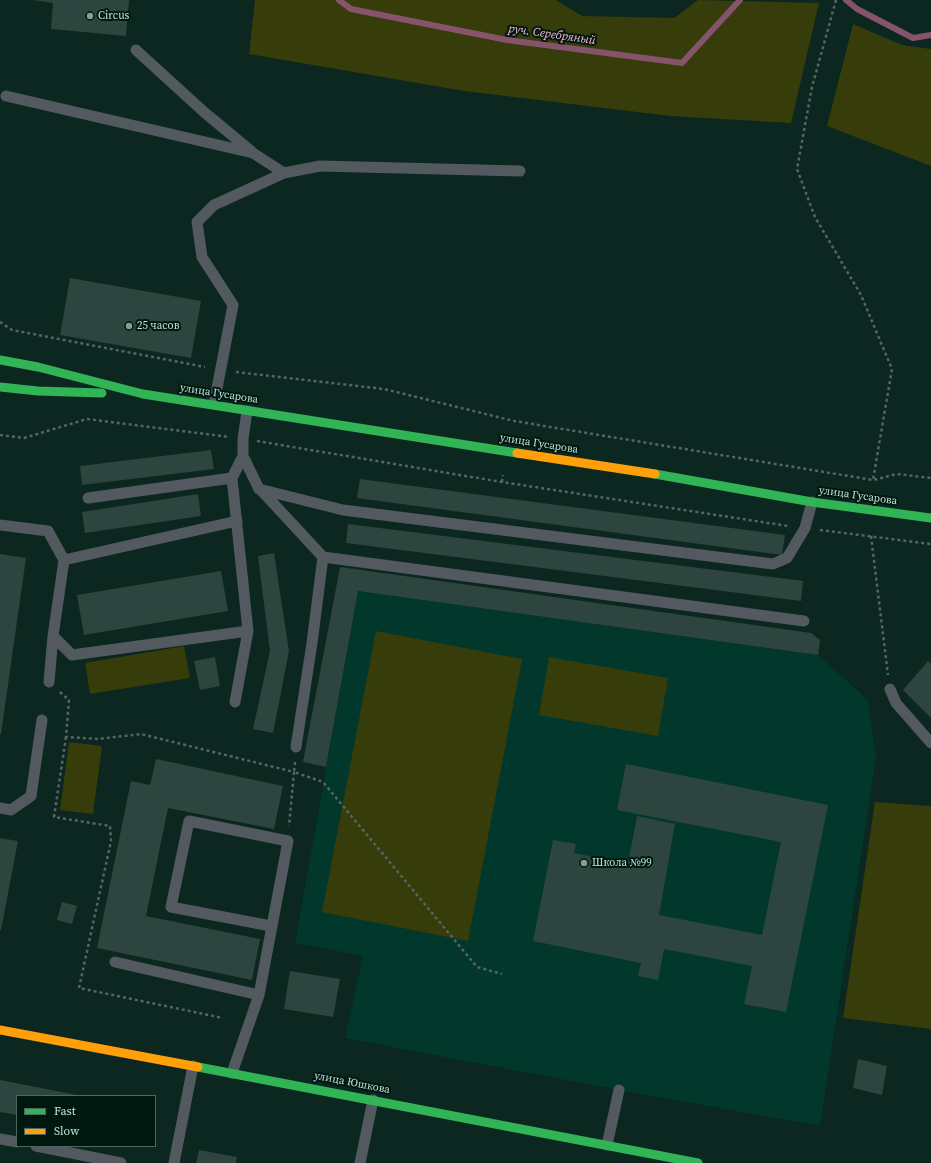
<!DOCTYPE html>
<meta charset="utf-8">
<style>
body{margin:0}
#map{position:relative;width:931px;height:1163px;overflow:hidden;background:#0b271f;font-family:"Source Serif 4",serif}
canvas{display:block}
.legend{position:absolute;left:16px;top:1095px;width:140px;height:52px;box-sizing:border-box;background:#001710;border:1px solid #4b695f;margin:0;padding:5px 7px;list-style:none;font-size:12px;color:#bce5d6}
.legend li{display:flex;align-items:center;gap:8px;height:20px}
.legend b{width:20px;border:1px solid #4b695f}
</style>
<div id="map">
<canvas width="931" height="1163"></canvas>
<ul class="legend">
<li><b style="height:5px;background:#30b455"></b>Fast</li>
<li><b style="height:5px;background:#ff9f0a"></b>Slow</li>
</ul>
</div>
<script>
const ctx = document.querySelector('canvas').getContext('2d');
ctx.lineJoin = 'round';
function paint(path, color) { ctx.fillStyle = color; ctx.fill(path, 'evenodd'); }
function stroke(path, color, width, dash) { ctx.strokeStyle = color; ctx.lineWidth = width; ctx.lineCap = dash ? 'butt' : 'round'; ctx.setLineDash(dash || []); ctx.stroke(path); }
function write(font, color, halo, rows, align = 'center') {
  ctx.font = font + ' "Source Serif 4",serif'; ctx.lineWidth = 4; ctx.setLineDash([]); ctx.textBaseline = 'middle'; ctx.strokeStyle = halo; ctx.fillStyle = color; for (const [text, x, y, turn = 0] of rows) {
    ctx.save(); ctx.translate(x, y); ctx.rotate((+turn || 0) * Math.PI / 180); ctx.textAlign = isNaN(turn) ? turn : align; if (halo) ctx.strokeText(text, 0, 0); ctx.fillText(text, 0, 0); ctx.restore();
  }
}
const built = new Path2D(`
 M 358,591 L 818,655 L 868,700 L 876,757 L 820,1126 L 619,1090 L 345,1038 L 363,956 L 295,943 Z`);
const green = new Path2D(`
 M 255,0 L 556,0 L 582,16 L 674,18 L 698,0 L 819,3 L 791,123 L 670,116 L 464,91 L 249,54 Z
 M 853,24 L 902,45 L 931,49 L 931,166 L 827,126 Z
 M 376,631 L 522,659 L 468,941 L 322,912 Z
 M 184,646 L 190,678 L 90,694 L 85,663 Z
 M 549,657 L 668,678 L 658,736 L 539,715 Z
 M 69,742 L 102,746 L 93,814 L 60,810 Z
 M 875,802 L 931,806 L 931,1029 L 843,1018 Z`);
const stream = new Path2D(`
 M 339,0 L 351,9 L 507,40 L 682,63 L 740,0
 M 846,0 L 857,9 L 913,38 L 931,35`);
const building = new Path2D(`
 M 33,0 L 129,0 L 126,36 L 51,29 L 53,3 Z
 M 70,278 L 201,301 L 191,358 L 60,335 Z
 M 211,450 L 214,469 L 82,485 L 80,466 Z
 M 360,479 L 785,535 L 782,555 L 357,498 Z
 M 198,494 L 201,516 L 85,533 L 82,512 Z
 M 348,524 L 803,581 L 801,601 L 346,543 Z
 M 274,553 L 289,651 L 273,733 L 253,729 L 270,651 L 258,556 Z
 M 0,554 L 26,558 L 1,734 L 0,734 Z
 M 340,567 L 811,633 L 820,640 L 818,655 L 358,591 L 326,767 L 303,762 Z
 M 221,571 L 228,611 L 84,635 L 77,595 Z
 M 215,657 L 220,686 L 200,690 L 194,661 Z
 M 928,661 L 931,664 L 931,718 L 903,690 Z
 M 156,759 L 283,786 L 274,829 L 168,808 L 146,916 L 260,939 L 252,980 L 97,948 L 131,781 L 150,785 Z
 M 626,764 L 828,805 L 786,1012 L 744,1004 L 752,966 L 664,949 L 658,980 L 638,976 L 641,963 L 533,941 L 553,840 L 576,844 L 574,853 L 628,864 L 637,816 L 675,824 L 659,915 L 762,935 L 781,842 L 617,810 Z
 M 0,838 L 18,841 L 1,930 L 0,930 Z
 M 62,902 L 77,906 L 72,924 L 57,920 Z
 M 290,971 L 340,979 L 333,1017 L 284,1009 Z
 M 858,1059 L 887,1066 L 882,1095 L 853,1088 Z
 M 0,1080 L 77,1095 L 77,1096 L 17,1096 L 17,1115 L 0,1112 Z
 M 199,1150 L 237,1157 L 236,1163 L 196,1163 Z`);
const path = new Path2D(`
 M 836,0 L 812,87 L 797,169 L 815,217 L 861,295 L 892,369 L 873,480
 M 0,322 L 12,330 L 205,367
 M 236,372 L 384,389 L 514,421 L 873,480 L 897,474 L 931,478
 M 0,435 L 24,438 L 87,419 L 229,437
 M 257,441 L 502,482 L 788,526
 M 502,482 L 503,475
 M 820,530 L 931,544
 M 871,536 L 888,675
 M 60,692 L 69,700 L 66,737 L 98,739 L 141,734 L 294,772 L 289,826
 M 66,737 L 54,817 L 110,826 L 111,841 L 79,988 L 223,1018
 M 295,762 L 294,772 L 323,782 L 477,967 L 502,974`);
const lane = new Path2D(`
 M 136,50 L 204,112 L 251,151
 M 6,96 L 253,153 L 284,173
 M 214,404 L 233,305 L 202,257 L 197,222 L 214,205 L 284,173 L 320,166 L 520,171
 M 243,456 L 259,489 L 343,510 L 773,564 L 787,558 L 805,528 L 812,502
 M 260,489 L 323,557 L 804,621
 M 88,498 L 232,478
 M 0,525 L 48,531 L 64,560
 M 53,636 L 72,655 L 248,631 L 232,478 L 243,456 L 243,439 L 247,411
 M 49,682 L 53,636 L 64,560 L 237,521
 M 890,689 L 896,703 L 931,743
 M 235,702 L 248,631
 M 296,747 L 312,643 L 323,557
 M 0,808 L 11,810 L 31,796 L 42,720
 M 115,962 L 259,995
 M 232,1073 L 259,995 L 288,841 L 189,821 L 171,907 L 271,926
 M 0,1139 L 17,1142
 M 607,1145 L 619,1090
 M 36,1146 L 121,1163
 M 174,1163 L 193,1066
 M 360,1163 L 373,1100`);
const fast = new Path2D(`
 M 0,360 L 38,367 L 143,394
 M 0,387 L 38,391 L 102,393
 M 143,394 L 517,453
 M 655,474 L 812,502 L 931,518
 M 198,1067 L 698,1163`);
const slow = new Path2D(`
 M 517,453 L 655,474
 M 0,1030 L 198,1067`);
const markers = [
 [90,16,4,"#7ea296"],
 [129,326,4,"#7ea296"],
 [584,863,4,"#7ea296"]
];
const poiNames = [
 ["Circus",98,16],
 ["25 часов",137,326],
 ["Школа №99",592,863]
];
const streetNames = [
 ["улица Гусарова",219,394,9],
 ["улица Гусарова",539,444,9],
 ["улица Гусарова",858,496,8],
 ["улица Юшкова",352,1083,11]
];
const waterNames = [
 ["руч. Серебряный",552,35,8]
];
paint(built, '#01382b');
paint(green, '#363c0a');
stroke(stream, '#85546b', 6);
paint(building, '#2d453e');
stroke(path, '#586366', 2.5, [3, 3]);
stroke(lane, '#525a60', 11);
stroke(fast, '#30b455', 9);
stroke(slow, '#ff9f0a', 9);
for (const [x, y, r, color] of markers) { const dot = new Path2D(); dot.arc(x, y, r, 0, 2 * Math.PI); ctx.fillStyle = color; ctx.fill(dot); stroke(dot, '#001710', 1.5); }
write('11px', '#bce5d6', '#001710', poiNames, 'left');
write('11px', '#bce5d6', '#001710', streetNames);
write('italic 12px', '#fdb7d5', '#001710', waterNames);
</script>
